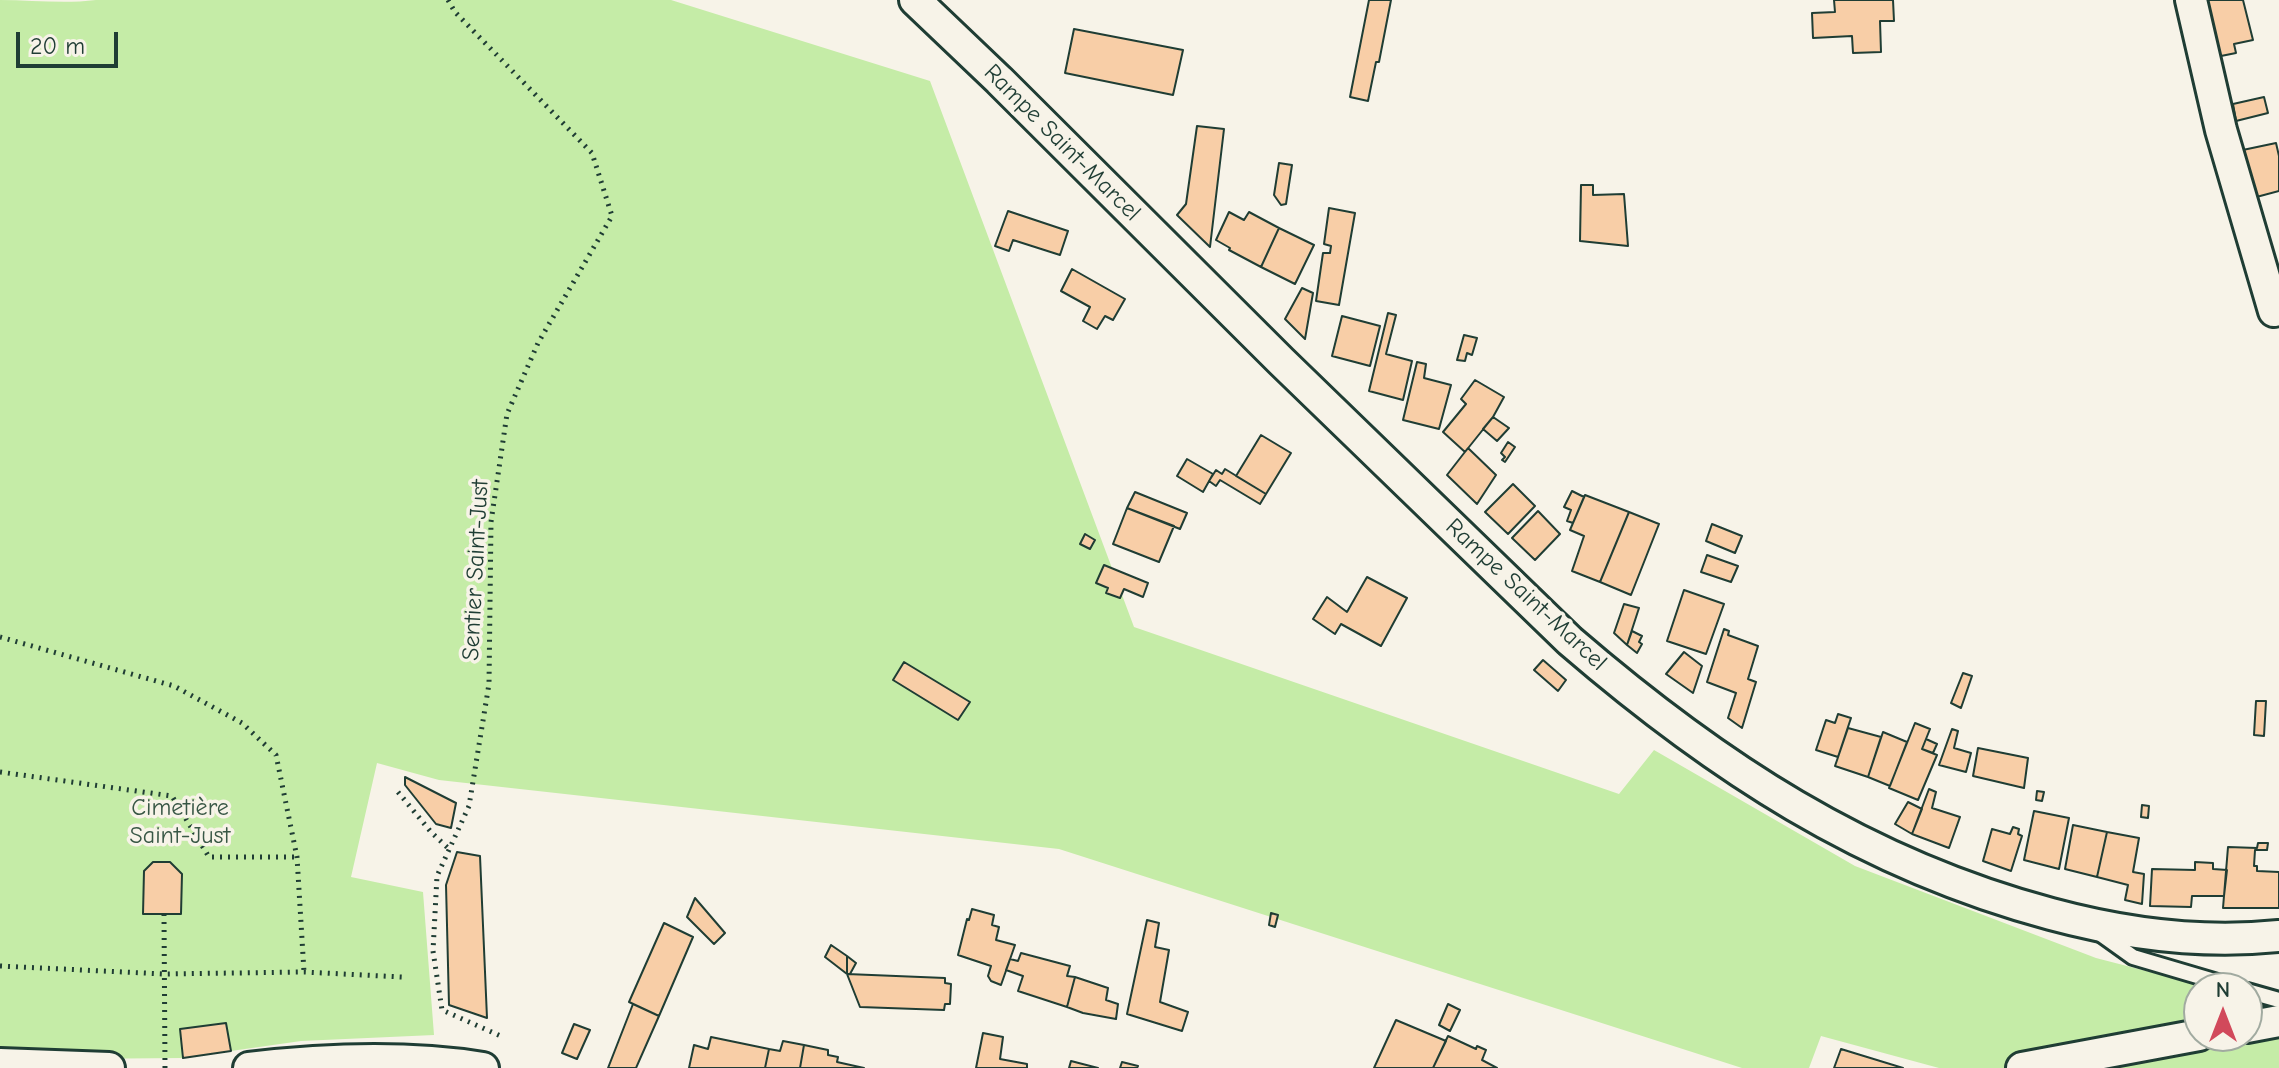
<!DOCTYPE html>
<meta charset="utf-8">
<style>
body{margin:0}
#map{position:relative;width:2279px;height:1068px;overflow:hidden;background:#f7f3e8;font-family:"Comic Neue",sans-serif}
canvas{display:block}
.north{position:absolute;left:2183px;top:972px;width:80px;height:80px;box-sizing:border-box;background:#f7f3e8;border:2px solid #a1aaa0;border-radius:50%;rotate:0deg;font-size:22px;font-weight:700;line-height:32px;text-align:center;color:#1f3d34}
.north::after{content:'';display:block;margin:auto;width:28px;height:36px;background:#d1495b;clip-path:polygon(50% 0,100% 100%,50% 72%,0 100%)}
.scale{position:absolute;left:16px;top:32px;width:102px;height:36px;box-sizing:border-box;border:4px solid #1f3d34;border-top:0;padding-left:10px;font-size:24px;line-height:28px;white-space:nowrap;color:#1f3d34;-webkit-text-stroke:6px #f7f3e8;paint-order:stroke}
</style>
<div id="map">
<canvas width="2279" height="1068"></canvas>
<div class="north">N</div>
<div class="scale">20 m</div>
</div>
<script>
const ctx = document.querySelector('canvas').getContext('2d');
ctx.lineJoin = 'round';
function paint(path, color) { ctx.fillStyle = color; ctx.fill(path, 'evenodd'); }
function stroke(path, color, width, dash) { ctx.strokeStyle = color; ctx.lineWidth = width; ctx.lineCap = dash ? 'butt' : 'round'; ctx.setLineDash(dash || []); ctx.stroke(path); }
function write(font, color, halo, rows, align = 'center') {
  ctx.font = font + ' "Comic Neue",sans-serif'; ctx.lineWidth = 7; ctx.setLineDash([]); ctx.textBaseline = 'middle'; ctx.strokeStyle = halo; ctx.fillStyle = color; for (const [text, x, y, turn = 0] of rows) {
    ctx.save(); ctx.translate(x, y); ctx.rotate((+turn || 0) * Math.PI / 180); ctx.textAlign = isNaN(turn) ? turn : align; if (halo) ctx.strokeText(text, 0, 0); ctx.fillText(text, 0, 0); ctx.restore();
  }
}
const green = new Path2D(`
 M 0,0 C 32,0 64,4 96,0 L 671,0 L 930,81 L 1134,627 L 1619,794 L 1654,750 L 1855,866 L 2096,958 L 2212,988 L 2199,988 L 2199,1036 L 2247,1036 L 2247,997 L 2279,1006 L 2279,1068 L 1939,1068 L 1821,1036 L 1809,1068 L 1742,1068 L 1059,849 L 439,780 L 377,763 L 351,877 L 423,892 L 434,1035 L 301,1041 L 231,1051 L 226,1023 L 181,1029 L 183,1058 L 66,1059 L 0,1054 Z`);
const building = new Path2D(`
 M 1369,0 L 1391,0 L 1379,62 L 1376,62 L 1368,101 L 1350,97 Z
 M 1834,0 L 1893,0 L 1894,21 L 1880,21 L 1881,52 L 1853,53 L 1852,36 L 1813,38 L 1812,13 L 1835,12 Z
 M 2208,0 L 2243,0 L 2253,40 L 2234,44 L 2236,53 L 2216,57 L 2202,1 Z
 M 1074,29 L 1183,50 L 1173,95 L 1065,73 Z
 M 2264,97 L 2268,113 L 2236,121 L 2233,104 Z
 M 1197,126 L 1224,129 L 1210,247 L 1177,215 L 1186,204 Z
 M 2276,143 L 2279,156 L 2279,191 L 2249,199 L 2238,151 Z
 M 1279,163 L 1292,165 L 1286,204 L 1281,205 L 1274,195 Z
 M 1581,185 L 1593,185 L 1593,195 L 1624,194 L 1628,246 L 1580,241 Z
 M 1329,208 L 1355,213 L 1339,305 L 1316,301 L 1323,253 L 1330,253 L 1331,246 L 1324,244 Z
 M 1008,211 L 1068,231 L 1060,255 L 1013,240 L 1009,251 L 995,246 Z
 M 1229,212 L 1244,220 L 1249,212 L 1279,228 L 1261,267 L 1229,250 L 1230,248 L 1216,240 Z
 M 1279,228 L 1314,245 L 1295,284 L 1261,267 Z
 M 1072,269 L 1125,299 L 1113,320 L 1105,316 L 1097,329 L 1083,321 L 1090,307 L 1061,291 Z
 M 1302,288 L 1313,293 L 1305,339 L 1285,319 Z
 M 1388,313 L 1396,315 L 1386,354 L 1412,361 L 1403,400 L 1369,391 Z
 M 1342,316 L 1380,326 L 1370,366 L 1332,356 Z
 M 1464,335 L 1477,338 L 1472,355 L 1467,353 L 1465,361 L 1457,360 Z
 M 1417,362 L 1426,364 L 1424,378 L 1451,385 L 1439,429 L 1403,420 Z
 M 1475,380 L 1504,397 L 1493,417 L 1465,452 L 1443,432 L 1466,404 L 1461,399 Z
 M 1493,417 L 1509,428 L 1497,441 L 1483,429 Z
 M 1261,435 L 1291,453 L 1266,494 L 1236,476 Z
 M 1508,442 L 1515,447 L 1505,462 L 1502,460 L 1505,457 L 1501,453 Z
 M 1468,448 L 1496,475 L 1477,504 L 1447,475 Z
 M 1187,459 L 1213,474 L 1203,492 L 1177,476 Z
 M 1225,469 L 1266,494 L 1260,504 L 1220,480 L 1216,486 L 1209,481 L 1216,470 L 1222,474 Z
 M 1513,484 L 1535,506 L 1508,534 L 1485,512 Z
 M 1572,491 L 1584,497 L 1573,523 L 1567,521 L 1571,510 L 1564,507 Z
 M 1135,492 L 1187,513 L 1180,529 L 1127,508 Z
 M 1585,495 L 1629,512 L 1600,582 L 1572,571 L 1584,536 L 1570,530 Z
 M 1127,508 L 1174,526 L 1159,562 L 1113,544 Z
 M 1538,511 L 1560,534 L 1535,560 L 1512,538 Z
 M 1629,512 L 1659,524 L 1631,595 L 1600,582 Z
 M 1712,524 L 1742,536 L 1735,553 L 1706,541 Z
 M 1085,534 L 1095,540 L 1090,549 L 1080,544 Z
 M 1707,555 L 1738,566 L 1731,582 L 1701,572 Z
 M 1104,565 L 1148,583 L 1143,597 L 1124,589 L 1120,598 L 1106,593 L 1108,588 L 1096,583 Z
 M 1367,577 L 1407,598 L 1381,646 L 1341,624 L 1335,634 L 1313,619 L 1327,597 L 1347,612 Z
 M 1684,590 L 1724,604 L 1706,654 L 1667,641 Z
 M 1624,604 L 1639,608 L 1627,645 L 1614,633 Z
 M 1724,629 L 1729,631 L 1728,635 L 1758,646 L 1748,679 L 1756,682 L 1742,728 L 1728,718 L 1736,693 L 1707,682 Z
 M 1632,631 L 1642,636 L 1639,642 L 1642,644 L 1637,653 L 1627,645 Z
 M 1684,652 L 1702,666 L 1693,693 L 1666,674 Z
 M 1543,660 L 1566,680 L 1558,691 L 1534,670 Z
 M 904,662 L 970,702 L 958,720 L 893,680 Z
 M 1963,673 L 1972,676 L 1961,708 L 1951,703 Z
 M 2256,701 L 2266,701 L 2264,736 L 2254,735 Z
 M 1838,714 L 1851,718 L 1838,757 L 1816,750 L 1826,720 L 1835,723 Z
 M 1915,723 L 1930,729 L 1922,749 L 1937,755 L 1918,800 L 1889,788 Z
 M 1848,728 L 1881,737 L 1868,777 L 1835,766 Z
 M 1952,729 L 1958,731 L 1954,748 L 1971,753 L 1966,772 L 1939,765 Z
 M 1883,732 L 1907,742 L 1890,786 L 1868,777 Z
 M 1926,739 L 1937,744 L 1933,753 L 1922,749 Z
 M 1978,748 L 2028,758 L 2024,788 L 1973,776 Z
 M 405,777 L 456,803 L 451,828 L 436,824 L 405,785 Z
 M 1929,789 L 1936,792 L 1932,808 L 1960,817 L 1949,848 L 1912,834 Z
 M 2037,791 L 2044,792 L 2042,801 L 2036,800 Z
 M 1908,802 L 1922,809 L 1912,834 L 1895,824 Z
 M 2142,805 L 2149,806 L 2148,818 L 2141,817 Z
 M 2034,811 L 2069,818 L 2059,869 L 2024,860 Z
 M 2073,825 L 2107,832 L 2097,877 L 2065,869 Z
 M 2013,827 L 2019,829 L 2018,834 L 2022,836 L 2011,871 L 1983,861 L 1992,829 L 2010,834 Z
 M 2107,832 L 2139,838 L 2133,872 L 2144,874 L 2142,904 L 2125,900 L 2128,885 L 2097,877 Z
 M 2258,843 L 2268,843 L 2267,850 L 2255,850 L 2254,866 L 2257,866 L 2257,871 L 2279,872 L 2279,908 L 2223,908 L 2228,847 L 2257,848 Z
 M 457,852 L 480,856 L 487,1018 L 449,1005 L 446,885 Z
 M 153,862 L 170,862 L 182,874 L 181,914 L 143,914 L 144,871 Z
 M 2195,862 L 2213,863 L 2213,869 L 2227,870 L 2224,896 L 2192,896 L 2191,907 L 2150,906 L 2152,869 L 2195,870 Z
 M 695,898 L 725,933 L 714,944 L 687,917 Z
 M 972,909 L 994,915 L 992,925 L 999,927 L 996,940 L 1015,945 L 1001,985 L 991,981 L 988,976 L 991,966 L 958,955 L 967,919 L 969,920 Z
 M 1271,913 L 1278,915 L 1275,927 L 1269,925 Z
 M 1147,920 L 1159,923 L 1155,947 L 1169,950 L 1160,1002 L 1188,1012 L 1182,1031 L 1127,1014 Z
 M 664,923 L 693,937 L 659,1016 L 629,1002 Z
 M 831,945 L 847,956 L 847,974 L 825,957 Z
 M 1021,953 L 1070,966 L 1067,976 L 1075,977 L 1067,1007 L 1018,991 L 1023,976 L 1006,970 L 1010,959 L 1018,961 Z
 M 847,956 L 856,963 L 850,974 L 847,974 Z
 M 847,974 L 945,978 L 945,983 L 951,984 L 950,1004 L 945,1004 L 944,1010 L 860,1007 Z
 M 1075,977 L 1108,988 L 1106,1000 L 1118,1004 L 1116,1019 L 1083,1013 L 1067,1007 Z
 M 633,1004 L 659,1016 L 636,1068 L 608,1068 Z
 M 1448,1004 L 1460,1010 L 1450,1031 L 1439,1025 Z
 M 1396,1020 L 1446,1041 L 1433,1068 L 1374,1068 Z
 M 226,1023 L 231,1051 L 183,1058 L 180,1029 Z
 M 574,1024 L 590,1030 L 577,1059 L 562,1053 Z
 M 983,1033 L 1003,1037 L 1000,1059 L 1027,1064 L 1027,1068 L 976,1068 Z
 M 1448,1036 L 1476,1049 L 1477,1046 L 1486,1050 L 1482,1060 L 1497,1068 L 1433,1068 Z
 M 711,1037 L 769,1049 L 765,1068 L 689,1068 L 694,1045 L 708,1049 Z
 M 783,1041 L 804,1045 L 800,1068 L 765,1068 L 769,1049 L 780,1051 Z
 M 804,1045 L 828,1050 L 828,1055 L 838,1057 L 837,1062 L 864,1068 L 800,1068 Z
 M 1841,1049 L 1903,1068 L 1834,1068 Z
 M 1071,1061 L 1098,1068 L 1069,1068 Z
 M 1122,1062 L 1138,1066 L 1137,1068 L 1120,1068 Z`);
const path = new Path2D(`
 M 448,0 L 455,12 L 592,153 L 612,216 L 538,343 L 507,414 L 491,522 L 489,684 L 469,806 L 437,876 L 433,951 L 442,1010 L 503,1037
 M 0,637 L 174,686 L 242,723 L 276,755 L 297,857 L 304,972
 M 0,772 L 172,796 L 209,857 L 297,857
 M 398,792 L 431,832 L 449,849
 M 164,914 L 165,1068
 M 0,966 L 164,974 L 304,972 L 402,977`);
const lane = new Path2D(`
 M 2098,932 L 2133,957 L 2238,988
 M 2247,991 L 2279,1000`);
const street = new Path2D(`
 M 915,0 L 999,80 L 1281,361 L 1570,641 C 1715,766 1864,864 2051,914 C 2125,934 2202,944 2279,936
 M 2191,0 L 2221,130 L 2274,311
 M 2247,1027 L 2279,1021
 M 0,1064 L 109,1068
 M 249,1068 C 325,1059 407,1056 483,1068
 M 2022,1068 L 2199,1035`);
const streetNames = [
 ["Rampe Saint-Marcel",1062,143,45],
 ["Sentier Saint-Just",476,570,-87],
 ["Rampe Saint-Marcel",1526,595,43]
];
const parkNames = [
 ["Cimetière",180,808],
 ["Saint-Just",180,836]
];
paint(green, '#c5eca7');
paint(building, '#f8cea7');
stroke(building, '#1f3d34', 2);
stroke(lane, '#1f3d34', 20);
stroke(street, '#1f3d34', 36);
stroke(path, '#1f3d34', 5, [2, 6]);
stroke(lane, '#f7f3e8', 14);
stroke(street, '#f7f3e8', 30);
write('24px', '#1f3d34', '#f7f3e8', streetNames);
write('24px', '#385745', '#f7f3e8', parkNames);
</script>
